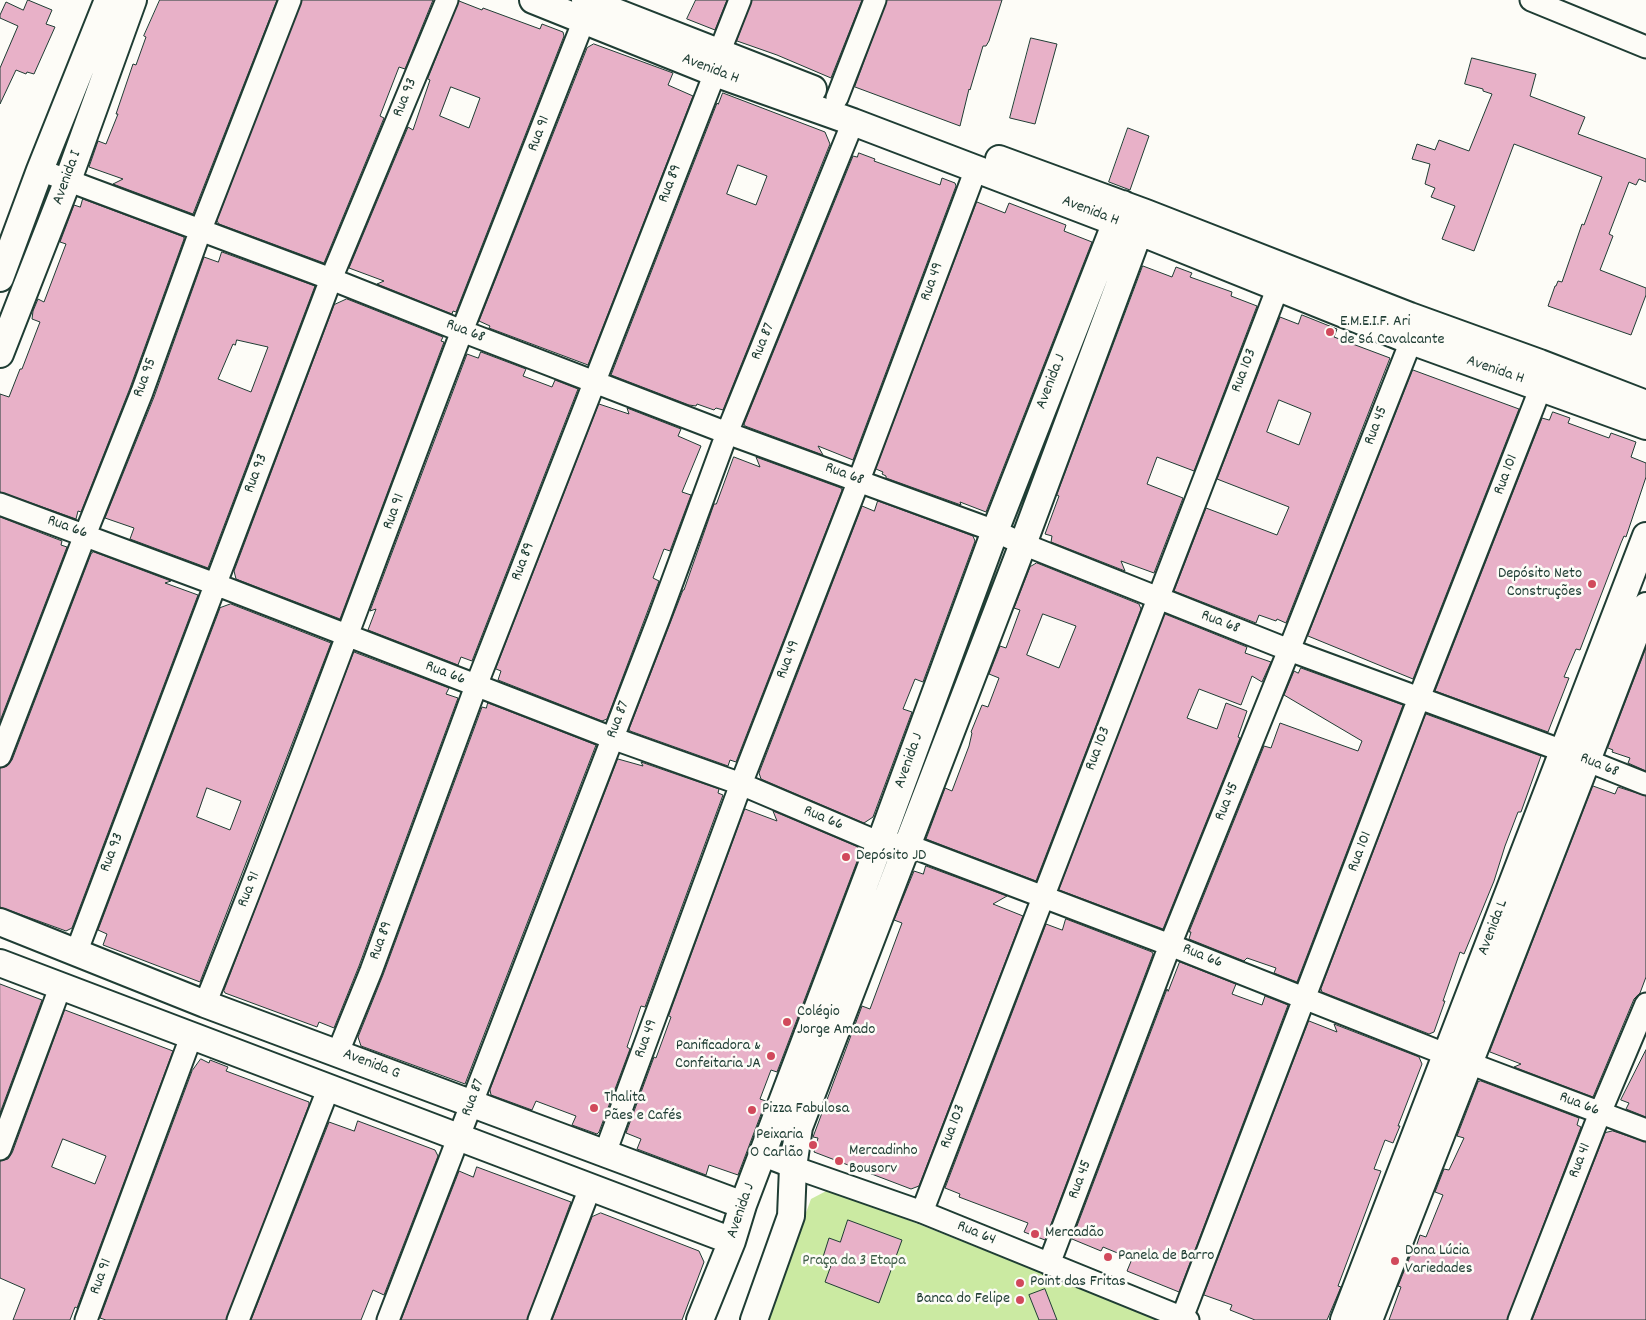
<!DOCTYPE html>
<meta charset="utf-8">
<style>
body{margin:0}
canvas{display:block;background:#fdfcf7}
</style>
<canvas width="1646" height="1320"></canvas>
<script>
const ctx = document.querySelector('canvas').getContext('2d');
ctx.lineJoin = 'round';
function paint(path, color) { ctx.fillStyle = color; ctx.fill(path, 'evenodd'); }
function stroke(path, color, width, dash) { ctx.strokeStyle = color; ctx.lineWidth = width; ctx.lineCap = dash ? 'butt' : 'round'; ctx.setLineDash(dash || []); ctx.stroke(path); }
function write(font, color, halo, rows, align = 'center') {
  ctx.font = font + ' Dekko,sans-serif'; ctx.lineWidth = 5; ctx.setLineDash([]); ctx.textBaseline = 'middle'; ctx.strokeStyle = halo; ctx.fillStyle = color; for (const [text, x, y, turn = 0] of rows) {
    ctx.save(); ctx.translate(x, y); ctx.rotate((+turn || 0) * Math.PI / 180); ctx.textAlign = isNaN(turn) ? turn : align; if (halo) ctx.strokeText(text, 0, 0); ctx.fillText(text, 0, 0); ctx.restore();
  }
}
const green = new Path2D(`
 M 830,1189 L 1160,1320 L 767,1320 L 811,1199 Z`);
const building = new Path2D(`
 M 28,0 L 52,10 L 46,24 L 55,27 L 34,74 L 27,72 L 26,74 L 16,70 L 0,104 L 0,68 L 18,26 L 0,18 L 0,15 L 6,2 L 23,10 Z
 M 160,0 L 277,0 L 193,214 L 113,184 L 123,179 L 89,167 L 98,141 L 106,144 L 118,114 L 116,114 L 133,64 L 136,65 L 146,37 L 144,36 Z
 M 302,0 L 433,0 L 405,69 L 399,67 L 380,116 L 384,118 L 324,263 L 219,224 L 217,221 Z
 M 696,0 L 727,0 L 715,30 L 687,19 Z
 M 752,0 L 862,0 L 831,78 L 777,55 L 737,41 Z
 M 887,0 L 1002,0 L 989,41 L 986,46 L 983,46 L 970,90 L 969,89 L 960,126 L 855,87 Z
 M 459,1 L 482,10 L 483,8 L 540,29 L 542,24 L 563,32 L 564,36 L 456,312 L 453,311 L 452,314 L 377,284 L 384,281 L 349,268 L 408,127 L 413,130 L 430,80 L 428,79 ZM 451,87 L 480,98 L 469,128 L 440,116 Z
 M 1031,38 L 1057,44 L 1035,124 L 1010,118 Z
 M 594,44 L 673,73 L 668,85 L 693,96 L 588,365 L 489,328 L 490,326 L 479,321 L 587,48 Z
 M 1472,58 L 1536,74 L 1530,96 L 1585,117 L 1578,134 L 1646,159 L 1646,182 L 1639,179 L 1636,185 L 1629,182 L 1609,234 L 1613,236 L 1600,270 L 1646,288 L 1646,295 L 1631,335 L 1548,306 L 1555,286 L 1556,286 L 1558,281 L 1562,282 L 1582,224 L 1584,225 L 1602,177 L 1514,144 L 1474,251 L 1442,239 L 1455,206 L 1431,197 L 1435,188 L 1425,184 L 1430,164 L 1412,159 L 1417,144 L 1435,150 L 1439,140 L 1469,151 L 1492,94 L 1483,91 L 1483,89 L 1465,84 Z
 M 723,93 L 825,132 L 830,144 L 723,410 L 716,408 L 714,410 L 697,404 L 696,406 L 689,405 L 611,375 L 717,103 L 718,104 ZM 738,165 L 767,176 L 756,205 L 727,194 Z
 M 1128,128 L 1149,136 L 1130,190 L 1109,182 Z
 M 859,153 L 875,159 L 874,161 L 940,185 L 942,178 L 955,183 L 956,186 L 853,460 L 818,446 L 823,455 L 745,426 L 744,424 L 853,156 L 857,157 Z
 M 83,199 L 184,237 L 184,239 L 130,388 L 81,512 L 78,511 L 76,519 L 0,492 L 0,394 L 9,397 L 20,369 L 22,369 L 40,322 L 32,319 L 33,311 L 38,299 L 44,302 L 66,244 L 60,242 L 74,205 L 80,207 Z
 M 977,202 L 1005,213 L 1009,203 L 1066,225 L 1064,231 L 1092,242 L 986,512 L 960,502 L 961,505 L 886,478 L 886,476 L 882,474 L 883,472 L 876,469 Z
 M 222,252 L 315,286 L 208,568 L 130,539 L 134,528 L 105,518 L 154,397 L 204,257 L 218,262 ZM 237,340 L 268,347 L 251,392 L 218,379 L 233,344 L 235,345 Z
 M 1143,266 L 1172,277 L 1176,267 L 1192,273 L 1190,277 L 1232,292 L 1231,296 L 1257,306 L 1194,471 L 1157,457 L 1147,484 L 1183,498 L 1154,573 L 1121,561 L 1125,571 L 1051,542 L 1052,536 L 1045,534 L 1059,496 L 1057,495 Z
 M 347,299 L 443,337 L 441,341 L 444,342 L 340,619 L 236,579 L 234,571 L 334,305 Z
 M 1302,315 L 1337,329 L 1334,337 L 1390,358 L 1286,623 L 1277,619 L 1276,621 L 1259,615 L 1256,623 L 1174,591 L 1206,508 L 1277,535 L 1289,507 L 1217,479 L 1280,317 L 1298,324 ZM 1279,400 L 1311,413 L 1299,445 L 1267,432 Z
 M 481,352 L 526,369 L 523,376 L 552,387 L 555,380 L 578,389 L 472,661 L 461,657 L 458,665 L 368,630 L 376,609 L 370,611 L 467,354 L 478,358 Z
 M 1413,370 L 1519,409 L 1413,679 L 1308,636 Z
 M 599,404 L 629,414 L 627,408 L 681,429 L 678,436 L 701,446 L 682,492 L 691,495 L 670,551 L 664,549 L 653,578 L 659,581 L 607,719 L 602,721 L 498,680 L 501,671 L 496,669 Z
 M 1553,412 L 1570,418 L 1568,423 L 1609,438 L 1611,433 L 1636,442 L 1631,457 L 1646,463 L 1646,477 L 1626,537 L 1624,536 L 1621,543 L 1580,650 L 1576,649 L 1564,677 L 1569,678 L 1548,732 L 1435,691 L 1542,418 L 1549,420 Z
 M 734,457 L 760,467 L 756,457 L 841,488 L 842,490 L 736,762 L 730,760 L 728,766 L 630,731 L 629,729 L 683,590 L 684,590 L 714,504 L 716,504 Z
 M 878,501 L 973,536 L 975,541 L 923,682 L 915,679 L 903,709 L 912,712 L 873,817 L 864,823 L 761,779 L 759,773 L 862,506 L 874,511 Z
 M 0,517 L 62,541 L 61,545 L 67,547 L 0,721 Z
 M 94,552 L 171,581 L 165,583 L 198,595 L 72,928 L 66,931 L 0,907 L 0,768 L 7,766 L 12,760 L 91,554 Z
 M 1037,563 L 1139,604 L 1141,609 L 1036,881 L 926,839 L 945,788 L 952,791 L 969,746 L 972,733 L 971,732 L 982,705 L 988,707 L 999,678 L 989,674 L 1000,646 L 1006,648 L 1020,610 L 1014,608 L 1030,567 ZM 1043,614 L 1076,626 L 1059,668 L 1027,655 Z
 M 231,604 L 331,643 L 200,982 L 103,945 L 107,934 L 98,930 L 220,608 ZM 207,788 L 241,801 L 230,830 L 197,817 Z
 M 1165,614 L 1247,647 L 1245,653 L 1271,662 L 1262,682 L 1252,676 L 1241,705 L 1199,689 L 1187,718 L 1217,729 L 1226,703 L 1247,711 L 1238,737 L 1240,738 L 1163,929 L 1059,890 Z
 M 1646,648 L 1646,771 L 1628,763 L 1630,758 L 1612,752 L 1613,750 L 1608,748 Z
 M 354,652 L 449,688 L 446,694 L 458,698 L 359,966 L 334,1028 L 319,1022 L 317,1027 L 225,993 L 224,991 Z
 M 1301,668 L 1403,705 L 1297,982 L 1274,973 L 1276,968 L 1247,958 L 1244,961 L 1189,939 L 1191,932 L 1189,932 L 1264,746 L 1271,748 L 1280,723 L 1358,751 L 1362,741 L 1284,695 L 1294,671 L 1298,673 Z
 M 488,703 L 596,745 L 465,1084 L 361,1046 L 358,1037 L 383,975 L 482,707 L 486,708 Z
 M 1426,714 L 1541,756 L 1521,812 L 1518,812 L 1505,846 L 1494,881 L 1476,925 L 1464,954 L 1460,952 L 1443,1001 L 1445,1001 L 1434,1032 L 1429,1034 L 1322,992 L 1321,989 Z
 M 618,759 L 643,766 L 641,762 L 719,789 L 718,793 L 723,795 L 645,1007 L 641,1006 L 627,1047 L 630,1049 L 599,1132 L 597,1134 L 572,1125 L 576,1116 L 536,1101 L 532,1110 L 491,1095 L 490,1090 Z
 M 1593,786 L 1615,794 L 1618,787 L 1646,796 L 1646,977 L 1640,993 L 1634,999 L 1593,1097 L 1514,1067 L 1521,1064 L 1490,1052 Z
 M 745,809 L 777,821 L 773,811 L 858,847 L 857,850 L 861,851 L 777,1072 L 771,1070 L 760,1099 L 766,1101 L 738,1175 L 709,1165 L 706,1175 L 637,1149 L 641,1139 L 626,1133 L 654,1057 L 656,1058 L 671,1017 L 669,1016 Z
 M 926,866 L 1007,896 L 993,904 L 1023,916 L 919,1186 L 911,1189 L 814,1152 L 818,1138 L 813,1137 L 862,1006 L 870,1009 L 902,923 L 894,920 L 914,871 L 923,874 Z
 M 1066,919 L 1152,952 L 1153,954 L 1045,1240 L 1024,1232 L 1028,1223 L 959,1197 L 960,1194 L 945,1188 L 1046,924 L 1062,930 Z
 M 1180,962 L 1236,984 L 1232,994 L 1262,1005 L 1265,996 L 1288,1005 L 1179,1292 L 1127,1271 L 1132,1259 L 1103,1247 L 1101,1251 L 1072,1239 L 1167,989 L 1168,991 Z
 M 0,984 L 42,1000 L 0,1113 Z
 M 65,1010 L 173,1051 L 77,1308 L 75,1307 L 70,1320 L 13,1320 L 25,1289 L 0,1278 L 0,1161 L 8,1159 L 12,1153 ZM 63,1139 L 106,1156 L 95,1184 L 52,1167 Z
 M 1309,1021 L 1337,1032 L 1334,1024 L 1419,1057 L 1422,1064 L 1398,1126 L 1400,1126 L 1393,1143 L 1385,1140 L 1374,1169 L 1381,1171 L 1338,1286 L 1341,1287 L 1327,1320 L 1255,1320 L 1230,1310 L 1232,1305 L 1204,1295 Z
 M 1646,1050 L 1646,1117 L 1626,1109 L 1629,1103 L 1621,1100 Z
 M 201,1059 L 209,1063 L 210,1060 L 228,1067 L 226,1071 L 309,1102 L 309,1105 L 226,1320 L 106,1320 L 100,1318 L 192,1071 Z
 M 1481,1081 L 1579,1118 L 1577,1125 L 1581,1127 L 1507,1320 L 1389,1320 L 1401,1287 L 1398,1286 L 1413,1249 L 1415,1250 L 1420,1235 L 1426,1237 L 1443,1195 L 1435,1192 L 1444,1169 L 1449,1170 L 1464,1138 L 1457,1136 L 1478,1082 Z
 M 358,1121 L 435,1150 L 438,1156 L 384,1295 L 373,1290 L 361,1320 L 251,1320 L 329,1122 L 354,1131 Z
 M 1613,1131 L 1646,1142 L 1646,1320 L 1532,1320 L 1605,1133 Z
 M 477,1167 L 571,1202 L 527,1320 L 401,1320 L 459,1171 L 473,1177 Z
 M 601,1213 L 699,1251 L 704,1262 L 682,1320 L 552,1320 L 592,1217 Z
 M 848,1220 L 902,1240 L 879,1303 L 825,1282 L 833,1260 L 823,1257 L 829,1238 L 840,1242 Z
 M 1045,1289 L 1057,1320 L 1039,1320 L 1029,1295 Z`);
const minor = new Path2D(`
 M 1531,0 L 1646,47
 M 719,53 L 740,0
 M 837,98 L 875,0
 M 40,170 L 331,279 L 462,331 L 727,433 L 995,531 L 1023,544 L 1289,650 L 1563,751 L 1646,784
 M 0,504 L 215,584 L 612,738 L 741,784 L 880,843 L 907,845 L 1170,945 L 1445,1054 L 1646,1130
 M 0,756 L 85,535 L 142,392 L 201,229 L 290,0
 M 76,953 L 331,279 L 447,0
 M 205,1004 C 295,781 376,555 462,331 C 502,227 544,124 584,20
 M 338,1052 L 371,971 L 476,686 L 715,73
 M 0,1149 L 61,985
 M 605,1153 L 741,784 L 859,480 L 976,169
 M 762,1155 L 793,1167 L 922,1212 L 1188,1320
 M 922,1212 L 1278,287
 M 1049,1264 L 1170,945 L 1289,650 L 1411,341
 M 1182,1318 L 1419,698 L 1541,387
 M 86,1320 L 191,1037
 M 238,1320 L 329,1087
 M 388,1320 L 659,618 L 727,433 L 853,122
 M 539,1320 L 590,1188
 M 1519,1320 L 1600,1113 L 1646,1004`);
const tertiary = new Path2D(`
 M 533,0 L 715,73 L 853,122 L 1115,222 L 1411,341 L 1646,426
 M 585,0 L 813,89
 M 999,159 L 1146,213 L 1410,316 L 1540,363 L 1646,404
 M 0,278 L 40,170 L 108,0
 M 0,354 L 68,180 L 133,0
 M 0,922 L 205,1004 L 743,1205
 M 0,963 L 732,1241
 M 700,1320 L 732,1241 L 743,1205 L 880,843 L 995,531 L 1123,204
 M 754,1320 L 791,1216 L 793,1167 L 799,1127 L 1023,544 L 1146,213
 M 1344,1320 L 1646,536
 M 1369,1320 C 1461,1082 1556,845 1646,606`);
const markers = [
 [1330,332,5,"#d1495b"],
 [1592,584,5,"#d1495b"],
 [846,857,5,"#d1495b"],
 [787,1022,5,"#d1495b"],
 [771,1056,5,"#d1495b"],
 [594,1108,5,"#d1495b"],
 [752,1110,5,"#d1495b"],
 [813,1145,5,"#d1495b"],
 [839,1161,5,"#d1495b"],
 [1035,1234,5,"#d1495b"],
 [1108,1257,5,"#d1495b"],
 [1395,1261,5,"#d1495b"],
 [1020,1283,5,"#d1495b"],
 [1020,1300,5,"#d1495b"]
];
const streetNames = [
 ["Avenida H",710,70,21],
 ["Rua 93",406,98,-68],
 ["Rua 91",540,134,-69],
 ["Avenida I",68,178,-70],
 ["Rua 89",671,184,-69],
 ["Avenida H",1090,212,21],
 ["Rua 49",933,282,-70],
 ["Rua 68",465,332,21],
 ["Rua 87",764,342,-68],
 ["Rua 103",1245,371,-69],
 ["Avenida H",1495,371,19],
 ["Rua 95",146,378,-70],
 ["Avenida J",1052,382,-69],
 ["Rua 45",1377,426,-69],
 ["Rua 93",257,474,-69],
 ["Rua 68",844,475,20],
 ["Rua 101",1507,475,-69],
 ["Rua 91",395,512,-70],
 ["Rua 66",67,528,20],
 ["Rua 89",524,562,-69],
 ["Rua 68",1220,623,21],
 ["Rua 49",789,660,-69],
 ["Rua 66",445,674,21],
 ["Rua 87",619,720,-69],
 ["Rua 103",1099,749,-69],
 ["Avenida J",910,761,-70],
 ["Rua 68",1599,766,22],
 ["Rua 45",1228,802,-68],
 ["Rua 66",823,819,23],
 ["Rua 101",1361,852,-69],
 ["Rua 93",113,853,-69],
 ["Rua 91",250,890,-68],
 ["Avenida L",1494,928,-69],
 ["Rua 89",382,941,-70],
 ["Rua 66",1202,957,22],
 ["Rua 49",647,1039,-70],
 ["Avenida G",371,1065,21],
 ["Rua 87",474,1098,-69],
 ["Rua 66",1579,1105,21],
 ["Rua 103",954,1127,-69],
 ["Rua 41",1581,1161,-69],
 ["Rua 45",1081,1180,-69],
 ["Avenida J",742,1211,-71],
 ["Rua 64",976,1234,23],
 ["Rua 91",102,1277,-70]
];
const poiNames = [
 ["E.M.E.I.F. Ari",1340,323],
 ["de Sá Cavalcante",1340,341],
 ["Depósito Neto",1582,575,"right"],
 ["Construções",1582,593,"right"],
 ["Depósito JD",856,857],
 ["Colégio",797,1013],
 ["Jorge Amado",797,1031],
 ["Panificadora &",761,1047,"right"],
 ["Confeitaria JA",761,1065,"right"],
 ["Thalita",604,1099],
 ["Pães e Cafés",604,1117],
 ["Pizza Fabulosa",762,1110],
 ["Peixaria",803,1136,"right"],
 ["O Carlão",803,1154,"right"],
 ["Mercadinho",849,1152],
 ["Bousorv",849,1170],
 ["Mercadão",1045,1234],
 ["Dona Lúcia",1405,1252],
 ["Variedades",1405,1270],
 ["Panela de Barro",1118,1257],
 ["Point das Fritas",1030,1283],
 ["Banca do Felipe",1010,1300,"right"]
];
const parkNames = [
 ["Praça da 3 Etapa",854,1262]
];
paint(green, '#cbeaa2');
paint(building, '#e8b1c8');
stroke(building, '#1f3d34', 1);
stroke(minor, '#1f3d34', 25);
stroke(tertiary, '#1f3d34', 30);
stroke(minor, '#fdfcf7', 21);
stroke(tertiary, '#fdfcf7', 26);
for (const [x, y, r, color] of markers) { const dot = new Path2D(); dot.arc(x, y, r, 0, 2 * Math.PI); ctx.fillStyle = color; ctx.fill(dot); stroke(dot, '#fdfcf7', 2); }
write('16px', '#1f3d34', '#fdfcf7', streetNames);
write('16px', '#1f3d34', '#fdfcf7', poiNames, 'left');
write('16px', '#41604a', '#fdfcf7', parkNames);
</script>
